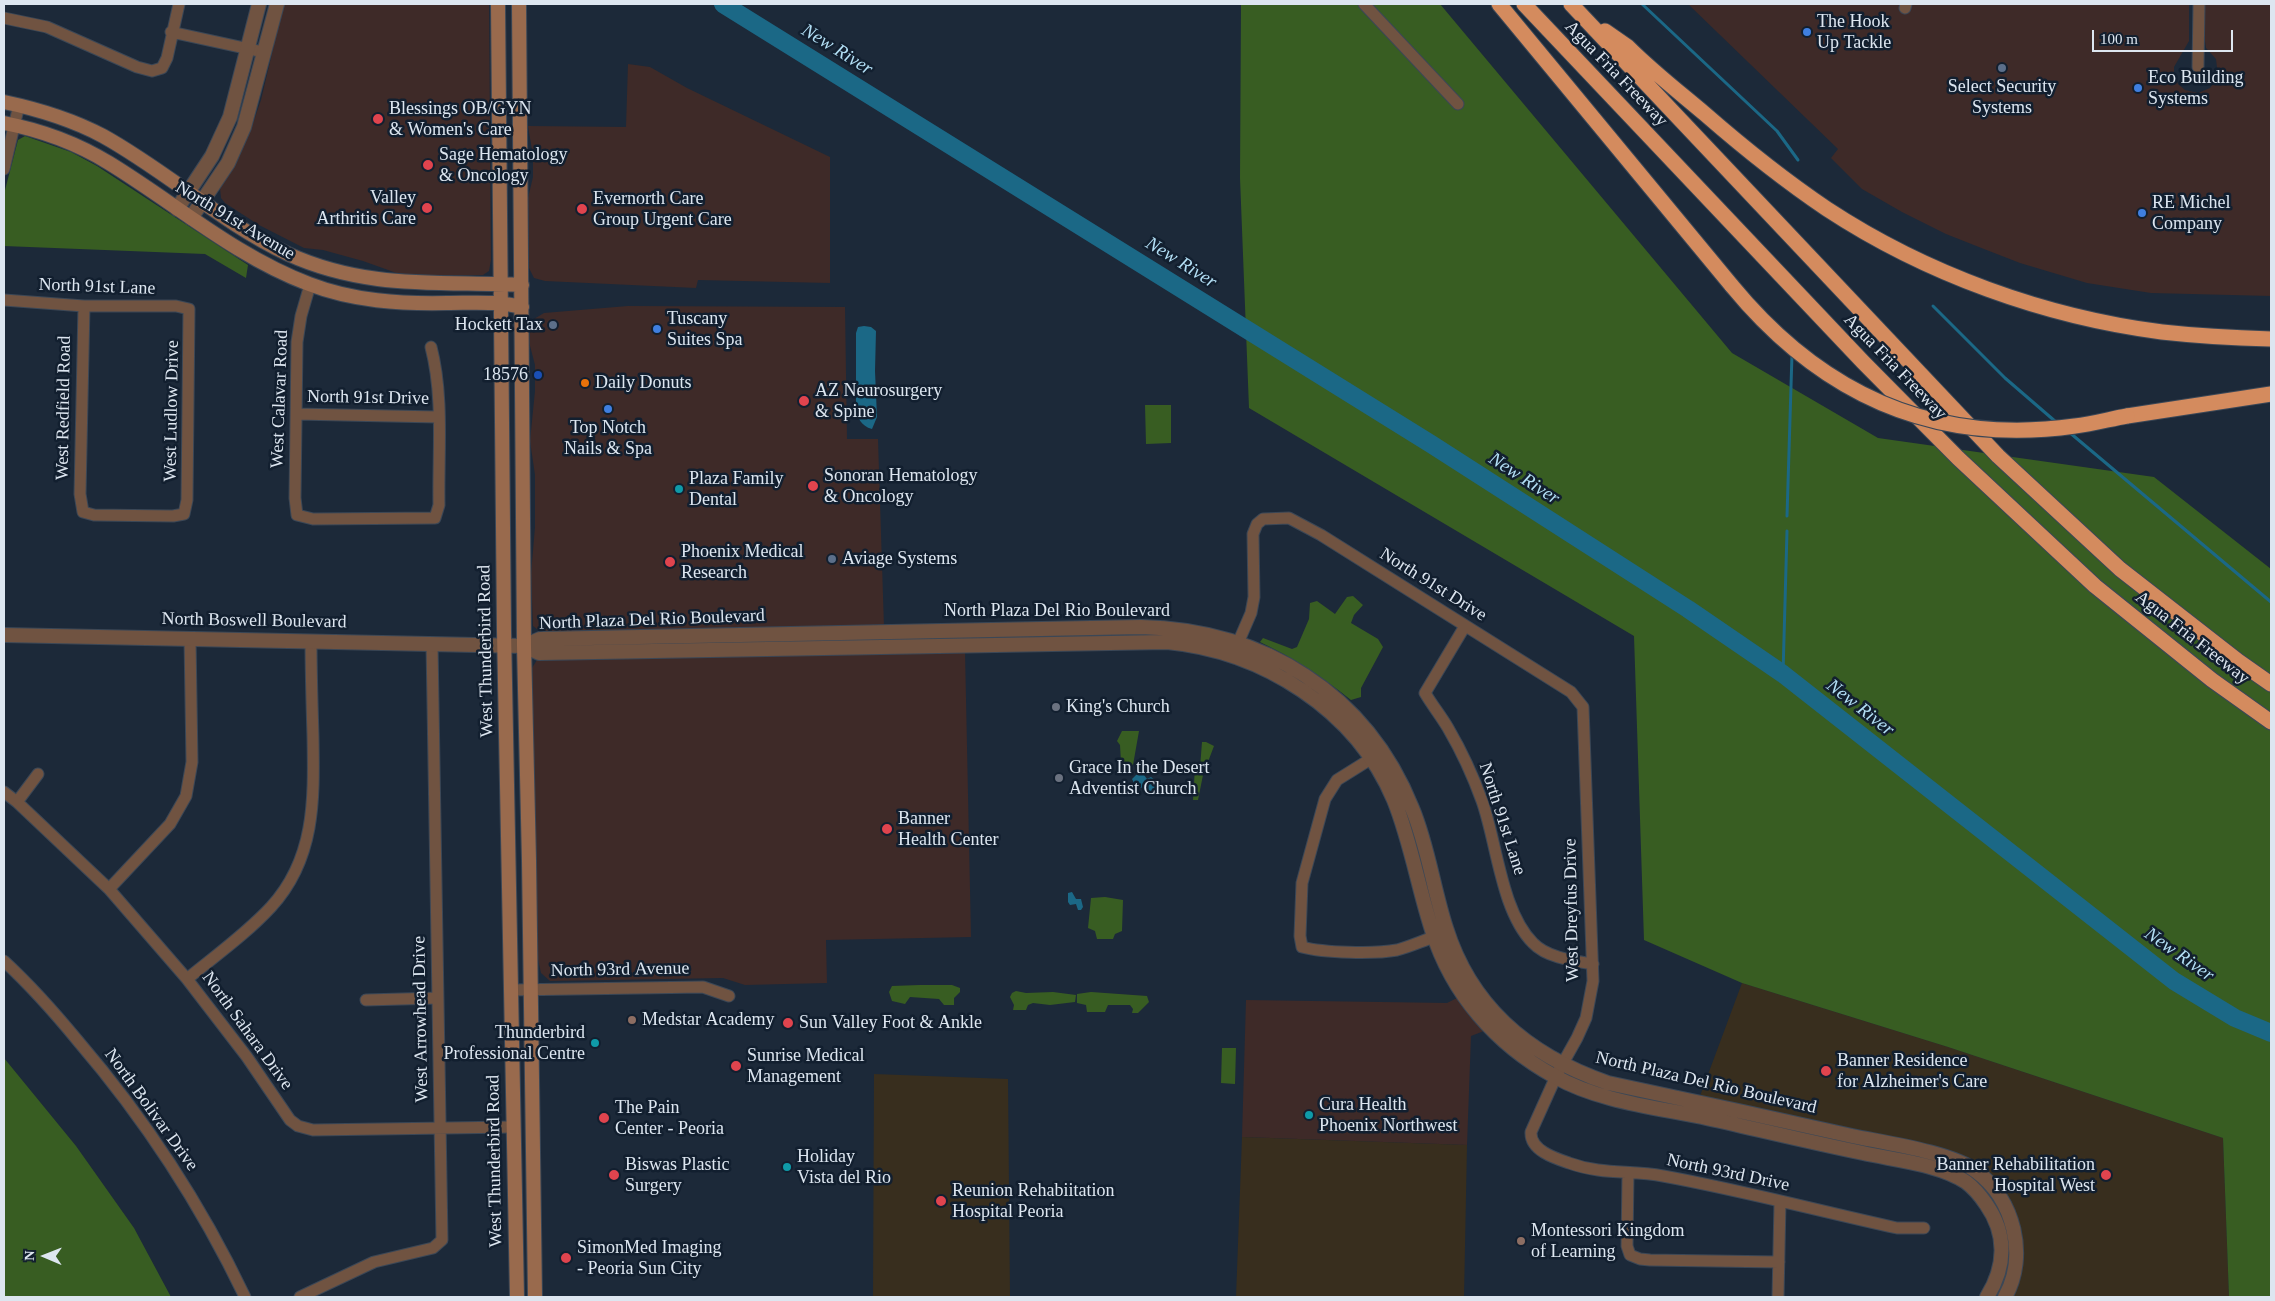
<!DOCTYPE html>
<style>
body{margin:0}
#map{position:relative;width:2275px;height:1301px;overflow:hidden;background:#1c2939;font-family:"Times New Roman",serif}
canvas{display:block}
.frame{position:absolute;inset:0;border:5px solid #dde6f0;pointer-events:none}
.north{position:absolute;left:20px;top:1231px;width:50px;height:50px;-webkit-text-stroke:4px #121f2f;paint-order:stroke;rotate:271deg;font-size:14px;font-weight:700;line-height:20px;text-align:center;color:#dde6f0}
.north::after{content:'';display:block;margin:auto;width:18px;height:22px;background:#dde6f0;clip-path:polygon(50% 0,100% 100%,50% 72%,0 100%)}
.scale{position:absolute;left:2092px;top:30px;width:141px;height:22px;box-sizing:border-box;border:2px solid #dde6f0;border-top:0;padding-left:6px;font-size:15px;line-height:18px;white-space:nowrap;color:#dde6f0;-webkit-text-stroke:4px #121f2f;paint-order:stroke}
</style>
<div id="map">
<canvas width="2275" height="1301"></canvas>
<div class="frame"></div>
<div class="north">N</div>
<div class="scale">100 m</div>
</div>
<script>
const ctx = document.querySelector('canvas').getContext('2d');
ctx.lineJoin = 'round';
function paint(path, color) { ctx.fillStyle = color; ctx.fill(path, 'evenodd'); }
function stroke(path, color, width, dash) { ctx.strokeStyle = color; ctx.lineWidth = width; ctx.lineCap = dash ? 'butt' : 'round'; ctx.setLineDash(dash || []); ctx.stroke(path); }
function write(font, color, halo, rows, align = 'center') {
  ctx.font = font + ' "Times New Roman",serif'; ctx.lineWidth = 5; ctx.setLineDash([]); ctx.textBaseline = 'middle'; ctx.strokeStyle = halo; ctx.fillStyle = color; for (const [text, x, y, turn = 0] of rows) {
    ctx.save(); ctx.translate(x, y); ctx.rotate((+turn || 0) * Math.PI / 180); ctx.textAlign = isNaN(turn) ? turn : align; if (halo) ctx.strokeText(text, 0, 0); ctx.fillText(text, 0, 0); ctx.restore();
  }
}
const commercial = new Path2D(`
 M 283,4 L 489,4 L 491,260 L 489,271 L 483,275 L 405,276 L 363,261 L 323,250 L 304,248 L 259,225 L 225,203 L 221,198 L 220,188 L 239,155 L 252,126 L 261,100 L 274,45 L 273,40 Z
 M 1688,4 L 2189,4 L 2189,41 L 2174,67 L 2174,75 L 2178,84 L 2185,90 L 2198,93 L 2210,88 L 2218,76 L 2216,59 L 2206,48 L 2205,41 L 2205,4 L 2271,4 L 2271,296 L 2151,293 L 2087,283 L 2020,263 L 1984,249 L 1946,234 L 1902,212 L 1862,189 L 1831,158 L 1838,149 Z
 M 628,64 L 650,67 L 687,88 L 830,157 L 830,283 L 698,280 L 696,288 L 545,281 L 534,278 L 529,268 L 528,198 L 533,177 L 533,156 L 528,126 L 626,127 Z
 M 628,306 L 845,307 L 847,439 L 878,439 L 884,627 L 542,633 L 533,626 L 531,574 L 535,527 L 535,475 L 530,441 L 535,391 L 535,365 L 529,342 L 531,325 L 534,319 L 544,313 Z
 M 965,651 L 971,937 L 826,940 L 827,983 L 745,985 L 723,978 L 550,981 L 541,973 L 538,959 L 532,668 L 537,660 Z
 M 1457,998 L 1484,1031 L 1471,1036 L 1467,1145 L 1242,1137 L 1246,1000 L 1447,1003 Z`);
const medical = new Path2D(`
 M 1742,983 L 1948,1047 L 2223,1138 L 2229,1297 L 2011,1297 L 2020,1274 L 2023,1258 L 2022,1232 L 2015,1215 L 1993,1181 L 1879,1134 L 1700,1096 Z
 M 874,1074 L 1008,1079 L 1010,1297 L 873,1297 Z
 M 1242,1137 L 1467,1145 L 1464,1297 L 1236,1297 Z`);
const green = new Path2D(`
 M 1241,4 L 1440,4 L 1732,353 L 1878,438 L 2154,477 L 2271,569 L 2271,1297 L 2229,1297 L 2223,1138 L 1948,1047 L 1742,983 L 1644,940 L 1634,636 L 1249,408 L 1240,178 Z
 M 25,136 L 71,152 L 97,166 L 248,265 L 246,278 L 205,254 L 4,246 L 4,194 L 18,140 Z
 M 1145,405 L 1171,405 L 1171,443 L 1146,444 Z
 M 1353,596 L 1363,605 L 1354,615 L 1351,623 L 1378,639 L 1383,647 L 1361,688 L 1361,697 L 1351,700 C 1322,677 1294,658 1260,642 L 1263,638 L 1292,649 L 1297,647 L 1309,619 L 1310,603 L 1317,601 L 1335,614 L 1347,597 Z
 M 1122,731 L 1139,731 L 1133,765 L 1121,762 L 1120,745 L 1117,741 Z
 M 1202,742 L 1206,742 L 1214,746 L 1203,775 L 1198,800 L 1193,800 L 1195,767 L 1200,768 Z
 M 1105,897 L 1123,900 L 1122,931 L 1115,934 L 1113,939 L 1097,939 L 1095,931 L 1088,928 L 1091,898 Z
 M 920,985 L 952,985 L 960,988 L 960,992 L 954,998 L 954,1005 L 944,1005 L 939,999 L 910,997 L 905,1004 L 892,1001 L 889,992 L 892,986 Z
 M 1016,991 L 1026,993 L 1053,992 L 1076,995 L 1075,1002 L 1050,1005 L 1033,1003 L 1028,1005 L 1026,1010 L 1013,1010 L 1014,1005 L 1010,997 L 1012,993 Z
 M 1091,992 L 1147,996 L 1149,1002 L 1138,1013 L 1132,1013 L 1133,1009 L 1130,1005 L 1108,1005 L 1105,1012 L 1087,1012 L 1086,1005 L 1077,1003 L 1077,994 Z
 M 1222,1048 L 1236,1048 L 1235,1084 L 1221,1083 Z
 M 4,1058 L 76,1146 L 134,1228 L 171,1297 L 4,1297 Z`);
const water = new Path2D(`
 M 864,326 L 871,327 L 876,331 L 875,371 L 877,417 L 872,429 C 861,426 857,418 856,407 L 856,333 L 858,327 Z
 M 1138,773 L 1144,775 L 1147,779 L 1151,777 L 1156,781 L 1160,781 L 1162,786 L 1155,787 L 1151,792 L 1143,788 L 1136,787 L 1132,779 Z
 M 1072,892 L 1076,899 L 1081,899 L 1083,907 L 1081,910 L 1078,910 L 1076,904 L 1070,905 L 1068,902 L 1068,893 Z`);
const stream = new Path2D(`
 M 1642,4 L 1777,131 L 1798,160
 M 1933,306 L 2005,378 L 2056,422
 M 2069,432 L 2271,602
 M 1787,516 L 1792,354
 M 1783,674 L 1787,531`);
const river = new Path2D(`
 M 723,4 L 1431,444 L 1688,609 L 1783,674 L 2174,981 L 2235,1018 L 2271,1033`);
const minor = new Path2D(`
 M 1364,4 L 1458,104
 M 1905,8 L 1906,4
 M 4,18 L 47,27 L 137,67 L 152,71 L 162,68 L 167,58 L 179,4
 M 171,32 L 263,52
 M 2198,67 L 2199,4
 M 4,169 L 19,105
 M 310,285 L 301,316 L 297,342 L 295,498 L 297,515 L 313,519 L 435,518 L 439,505 C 438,453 444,397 431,347
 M 4,300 L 84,306 L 176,306 L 189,309 L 187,500 L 184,514 L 173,516 L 94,515 L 83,512 L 80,494 L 84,306
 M 296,414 L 438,417
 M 1465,626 L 1425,693 C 1432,705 1441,716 1448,728 C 1462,752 1473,776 1482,801 C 1497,843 1501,911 1533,943 C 1547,958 1575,961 1593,964
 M 1238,643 L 1251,613 L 1254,597 L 1253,534 L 1257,524 L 1263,519 L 1289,518 L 1321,535 L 1571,692 L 1583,707 L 1593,981 L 1586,1018 L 1577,1038 L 1558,1072 L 1531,1132 C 1530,1150 1554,1158 1569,1163 C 1602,1175 1630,1170 1663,1176 C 1741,1190 1819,1211 1897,1228 L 1924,1228
 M 1377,755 L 1337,780 L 1325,799 L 1302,883 L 1300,936 L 1302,947 C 1324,953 1375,954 1397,950 C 1409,947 1422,941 1434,937
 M 4,792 L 17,802 L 109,889 L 187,979 L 247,1057 L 290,1120 L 298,1126 L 313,1130 L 513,1127
 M 17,802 L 38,774
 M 109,889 L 170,824 L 186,796 L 192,762 L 190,639
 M 4,961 C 30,985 55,1013 78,1041 C 145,1119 201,1205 245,1297
 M 187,979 C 215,956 246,934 271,907 C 316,858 314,798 313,736 C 312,704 311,673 311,641
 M 510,990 L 703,987 L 729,996
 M 366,1000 L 438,998
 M 1628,1173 L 1627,1246 L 1630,1255 L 1640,1259 L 1650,1260 L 1779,1262
 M 300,1297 L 374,1262 L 433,1248 L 442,1240 L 432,644
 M 1778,1297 L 1780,1202`);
const tertiary = new Path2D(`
 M 177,209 L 212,156 L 230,117 L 259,4
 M 191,218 L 228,163 L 244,127 L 277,4
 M 4,635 L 524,646 L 540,639 L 1141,627 C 1263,630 1366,693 1412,808 C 1428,846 1433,888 1446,928 C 1471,1008 1529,1056 1608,1083 C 1689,1100 1771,1118 1852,1136 C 1885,1143 1950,1152 1976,1171 C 2014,1199 2028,1256 2005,1297
 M 524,646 L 539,653 L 1167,642 C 1262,651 1356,709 1394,800 C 1411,842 1418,887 1432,930 C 1452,994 1496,1044 1554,1076 C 1598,1101 1653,1107 1702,1117 C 1756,1129 1809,1142 1863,1153 C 1894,1160 1939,1164 1966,1182 C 1974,1188 1980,1195 1986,1204 C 2007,1234 2006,1266 1987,1297`);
const secondary = new Path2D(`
 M 498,4 L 504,631 L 517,1297
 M 519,4 L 524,646 L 529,861 L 535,1297
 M 4,102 C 37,109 73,120 103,136 C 168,172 222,223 288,254 C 367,290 439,281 522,285
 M 4,123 C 40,130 78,144 109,163 C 176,204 235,256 309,284 C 353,301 400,304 447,303 C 473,303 497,301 522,307`);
const motorway = new Path2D(`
 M 1499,4 L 1732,286
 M 1524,4 L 1863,362 L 1958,458 L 2095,586 L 2212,680 L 2271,722
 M 1571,4 L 1998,456 L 2120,569 L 2238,661 L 2271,684
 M 1605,31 L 1628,47 C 1652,71 1679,92 1705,114 C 1744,148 1784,180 1827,209 C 1926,274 2045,317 2162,332 C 2198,336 2235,338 2271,339
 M 2127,416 L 2271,394`);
const motorwayBridge = new Path2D(`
 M 1732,286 C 1821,394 1934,446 2075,426 C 2093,424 2110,419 2127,416`);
const markers = [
 [1807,32,5,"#3f7fe0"],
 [2002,68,5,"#5c6f8a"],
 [2138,88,5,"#3f7fe0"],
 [378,119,6,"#e0444e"],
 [428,165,6,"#e0444e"],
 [427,208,6,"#e0444e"],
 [582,209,6,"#e0444e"],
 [2142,213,5,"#3f7fe0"],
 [553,325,5,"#5c6f8a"],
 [657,329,5,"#3f7fe0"],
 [538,375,5,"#1a4fb4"],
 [585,383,5,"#e8710a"],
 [804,401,6,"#e0444e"],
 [608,409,5,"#3f7fe0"],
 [813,486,6,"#e0444e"],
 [679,489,5,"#0f9aa8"],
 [832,559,5,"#5c6f8a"],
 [670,562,6,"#e0444e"],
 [1056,707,5,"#6b7280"],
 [1059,778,5,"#6b7280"],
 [887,829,6,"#e0444e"],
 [632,1020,5,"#8d6e63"],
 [788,1023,6,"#e0444e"],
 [595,1043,5,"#0f9aa8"],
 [736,1066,6,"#e0444e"],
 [1826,1071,6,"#e0444e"],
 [1309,1115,5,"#0f9aa8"],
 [604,1118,6,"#e0444e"],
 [787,1167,5,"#0f9aa8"],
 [614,1175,6,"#e0444e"],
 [2106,1175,6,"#e0444e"],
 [941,1201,6,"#e0444e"],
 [1521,1241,5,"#8d6e63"],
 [566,1258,6,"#e0444e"]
];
const poiNames = [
 ["The Hook",1817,22],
 ["Up Tackle",1817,43],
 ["Eco Building",2148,78],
 ["Systems",2148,99],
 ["Select Security",2002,87,"center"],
 ["Systems",2002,108,"center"],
 ["Blessings OB/GYN",389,109],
 ["& Women's Care",389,130],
 ["Sage Hematology",439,155],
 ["& Oncology",439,176],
 ["Valley",416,198,"right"],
 ["Arthritis Care",416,219,"right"],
 ["Evernorth Care",593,199],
 ["Group Urgent Care",593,220],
 ["RE Michel",2152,203],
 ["Company",2152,224],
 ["Tuscany",667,319],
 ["Suites Spa",667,340],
 ["Hockett Tax",543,325,"right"],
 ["18576",528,375,"right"],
 ["Daily Donuts",595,383],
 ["AZ Neurosurgery",815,391],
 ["& Spine",815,412],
 ["Top Notch",608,428,"center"],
 ["Nails & Spa",608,449,"center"],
 ["Sonoran Hematology",824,476],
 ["& Oncology",824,497],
 ["Plaza Family",689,479],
 ["Dental",689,500],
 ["Phoenix Medical",681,552],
 ["Research",681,573],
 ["Aviage Systems",842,559],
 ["King's Church",1066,707],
 ["Grace In the Desert",1069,768],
 ["Adventist Church",1069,789],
 ["Banner",898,819],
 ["Health Center",898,840],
 ["Medstar Academy",642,1020],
 ["Sun Valley Foot & Ankle",799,1023],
 ["Thunderbird",585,1033,"right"],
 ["Professional Centre",585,1054,"right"],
 ["Sunrise Medical",747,1056],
 ["Management",747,1077],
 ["Banner Residence",1837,1061],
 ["for Alzheimer's Care",1837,1082],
 ["Cura Health",1319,1105],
 ["Phoenix Northwest",1319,1126],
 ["The Pain",615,1108],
 ["Center - Peoria",615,1129],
 ["Holiday",797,1157],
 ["Vista del Rio",797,1178],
 ["Biswas Plastic",625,1165],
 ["Surgery",625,1186],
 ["Banner Rehabilitation",2095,1165,"right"],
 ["Hospital West",2095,1186,"right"],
 ["Reunion Rehabiitation",952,1191],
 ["Hospital Peoria",952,1212],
 ["Montessori Kingdom",1531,1231],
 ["of Learning",1531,1252],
 ["SimonMed Imaging",577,1248],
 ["- Peoria Sun City",577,1269]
];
const streetNames = [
 ["Agua Fria Freeway",1616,74,46],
 ["North 91st Avenue",235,221,31],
 ["North 91st Lane",97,287,2],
 ["Agua Fria Freeway",1895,367,46],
 ["North 91st Drive",368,398,1],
 ["West Calavar Road",280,399,-88],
 ["West Redfield Road",64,408,-89],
 ["West Ludlow Drive",172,411,-89],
 ["North 91st Drive",1433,585,32],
 ["North Plaza Del Rio Boulevard",1057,611],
 ["North Plaza Del Rio Boulevard",652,620,-2],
 ["North Boswell Boulevard",254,621,1],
 ["Agua Fria Freeway",2192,638,38],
 ["West Thunderbird Road",486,651,-91],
 ["North 91st Lane",1502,819,72],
 ["West Dreyfus Drive",1572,910,-91],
 ["North 93rd Avenue",620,970,-1],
 ["West Arrowhead Drive",421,1019,-91],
 ["North Sahara Drive",247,1031,54],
 ["North Plaza Del Rio Boulevard",1706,1083,13],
 ["North Bolivar Drive",151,1110,54],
 ["West Thunderbird Road",495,1161,-91],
 ["North 93rd Drive",1728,1173,12]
];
const waterNames = [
 ["New River",837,50,32],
 ["New River",1181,263,32],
 ["New River",1524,479,33],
 ["New River",1860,708,38],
 ["New River",2179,955,35]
];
paint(commercial, '#3e2a28');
paint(medical, '#382e1e');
paint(green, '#385d22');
paint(water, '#1b6886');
stroke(stream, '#1b6886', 3);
stroke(river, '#1b6886', 18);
stroke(minor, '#3b4756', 13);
stroke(tertiary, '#3b4756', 16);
stroke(secondary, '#3b4756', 16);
stroke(motorway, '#3b4756', 17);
stroke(minor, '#705341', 11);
stroke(tertiary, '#705341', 14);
stroke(secondary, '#996a4d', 14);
stroke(motorway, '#d48b5e', 15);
stroke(motorwayBridge, '#3b4756', 17, []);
stroke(motorwayBridge, '#d48b5e', 15);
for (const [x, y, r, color] of markers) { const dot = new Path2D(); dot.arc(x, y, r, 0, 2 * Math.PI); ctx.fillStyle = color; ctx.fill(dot); stroke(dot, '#121f2f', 2); }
write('18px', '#dde6f0', '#121f2f', poiNames, 'left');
write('18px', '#dde6f0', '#121f2f', streetNames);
write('italic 19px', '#b2def4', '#121f2f', waterNames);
</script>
